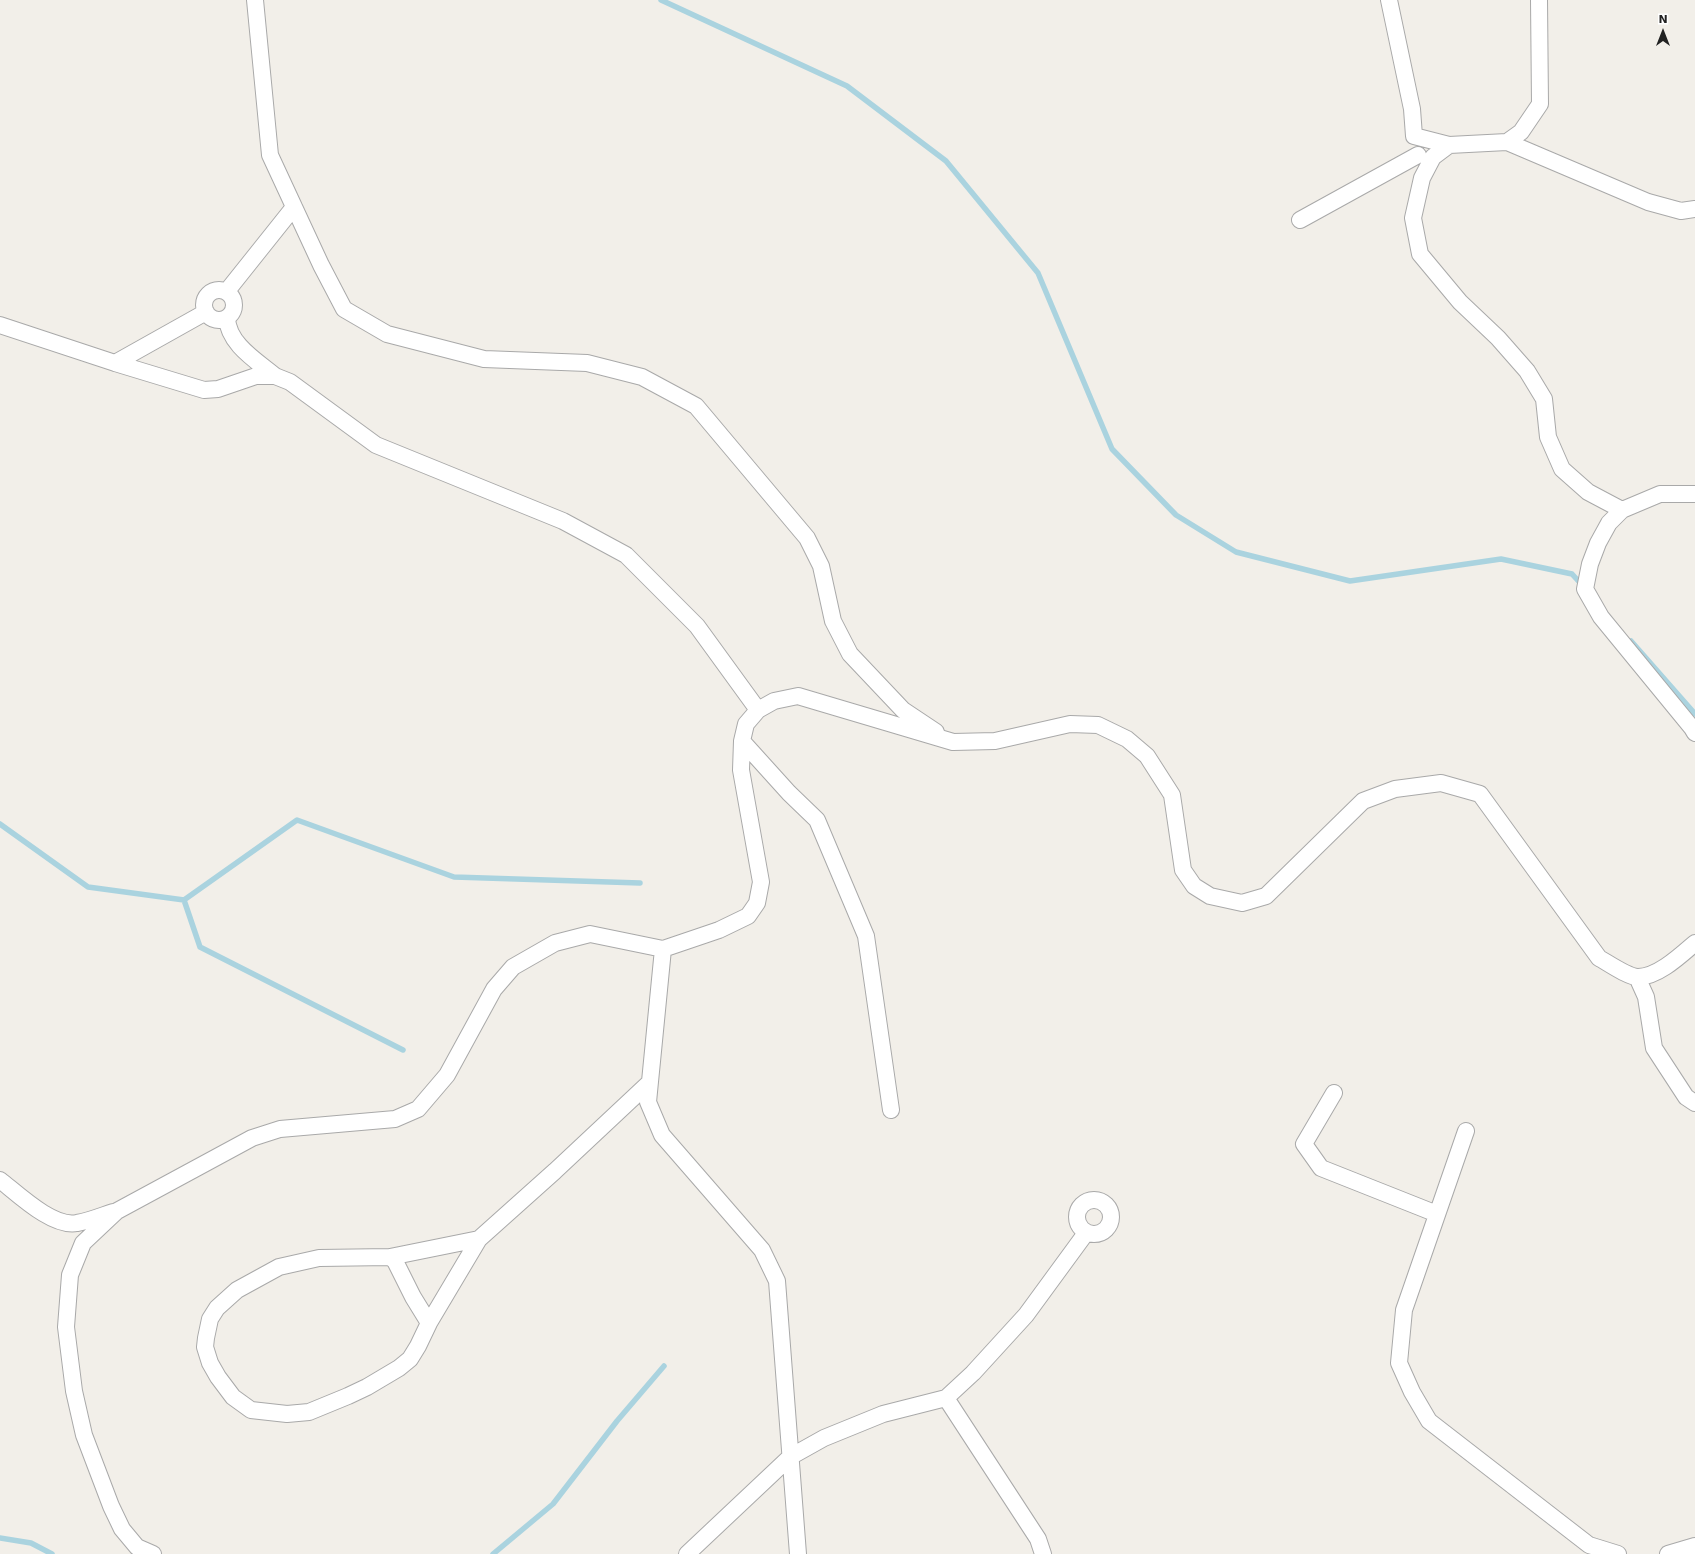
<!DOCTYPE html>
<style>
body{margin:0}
#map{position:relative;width:1695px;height:1554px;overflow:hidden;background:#f2efe9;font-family:"DejaVu Sans",sans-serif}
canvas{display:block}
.north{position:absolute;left:1643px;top:12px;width:40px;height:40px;-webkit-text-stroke:3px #fff;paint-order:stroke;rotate:0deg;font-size:11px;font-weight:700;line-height:16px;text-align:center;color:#222}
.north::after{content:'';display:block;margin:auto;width:14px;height:18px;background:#222;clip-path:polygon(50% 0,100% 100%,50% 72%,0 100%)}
</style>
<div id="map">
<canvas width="1695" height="1554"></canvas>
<div class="north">N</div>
</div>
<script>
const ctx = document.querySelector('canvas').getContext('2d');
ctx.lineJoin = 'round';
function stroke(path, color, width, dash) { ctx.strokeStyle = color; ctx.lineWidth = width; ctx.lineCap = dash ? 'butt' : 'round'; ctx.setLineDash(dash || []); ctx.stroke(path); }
const stream = new Path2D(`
 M 661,0 L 847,86 L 946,161 L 1038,273 L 1112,449 L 1176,515 L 1236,552 L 1350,581 L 1501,559 L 1572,574 L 1583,586
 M 1631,641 L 1695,714
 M 0,824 L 88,887 L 184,900 L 297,820 L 454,877 L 640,883
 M 184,900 L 200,947 L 403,1050
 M 0,1538 L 31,1543 L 52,1554
 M 493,1554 L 553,1504 L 617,1421 L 664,1366`);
const minor = new Path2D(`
 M 255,0 L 270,155 L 321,265 L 344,309 L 387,334 L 484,359 L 587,363 L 642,377 L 696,406 L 807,538 L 821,566 L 833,621 L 850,654 L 903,710 L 936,732
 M 1389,0 L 1412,109 L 1414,136 L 1449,145
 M 1507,142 L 1521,132 L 1540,104 L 1539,0
 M 1300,220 L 1418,155
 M204 305a15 15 0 1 1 30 0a15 15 0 1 1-30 0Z
 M 227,291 L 294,207
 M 227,318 C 228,344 257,361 275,376
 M 0,325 L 115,363 L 204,390 L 218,389 L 256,376 L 275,376 L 290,382 L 376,445 L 563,521 L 626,555 L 697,626 L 758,710
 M 115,363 L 206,312
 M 1695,494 L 1660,494 L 1622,510 L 1609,523 L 1598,543 L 1590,564 L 1585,589 L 1601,617 L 1692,728 L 1695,733
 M 1622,510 L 1588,492 L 1562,469 L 1548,437 L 1544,399 L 1527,371 L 1498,338 L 1460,302 L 1420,254 L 1413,218 L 1422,178 L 1433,157 L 1449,145 L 1507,142 L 1648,202 L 1681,211 L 1695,209
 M 742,741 L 789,793 L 817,820 L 866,936 L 891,1110
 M 663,949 L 648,1102 L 662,1135 L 762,1250 L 777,1281 L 798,1554
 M 1637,977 L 1646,997 L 1654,1048 L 1686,1097 L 1695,1103
 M 1334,1093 L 1304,1144 L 1321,1168 L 1437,1214
 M 1466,1131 L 1404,1310 L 1399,1363 L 1412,1392 L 1429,1421 L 1589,1545 L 1618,1554
 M 0,1180 C 18,1194 53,1228 77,1223 C 89,1221 101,1216 113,1212
 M1077 1217a17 17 0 1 1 34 0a17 17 0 1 1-34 0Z
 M 479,1239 L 390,1257 L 319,1258 L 279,1267 L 237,1290 L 217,1308 L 210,1319 L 206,1338 L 205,1347 L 210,1363 L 218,1377 L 233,1397 L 251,1410 L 287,1414 L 309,1412 L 348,1396 L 367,1387 L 399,1368 L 410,1359 L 418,1346 L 429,1323 L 479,1239 L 555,1171 L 650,1082
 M 390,1257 L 395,1261 L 413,1297 L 429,1323
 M 946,1398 L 1038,1539 L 1043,1554
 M 153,1554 L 137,1547 L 122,1529 L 111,1506 L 84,1435 L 74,1391 L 66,1327 L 70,1275 L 83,1243 L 117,1211 L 252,1138 L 280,1129 L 395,1119 L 418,1109 L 447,1075 L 494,989 L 513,967 L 555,943 L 590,934 L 663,949 L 719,930 L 748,916 L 757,903 L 761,882 L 741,770 L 742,741 L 746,724 L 758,710 L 774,701 L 798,696 L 953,742 L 995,741 L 1070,724 L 1098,725 L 1127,739 L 1147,756 L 1172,795 L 1183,870 L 1194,886 L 1210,896 L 1242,903 L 1266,896 L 1363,801 L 1395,789 L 1441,783 L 1480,794 L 1599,958 C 1608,963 1628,977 1638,977 C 1658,977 1681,955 1695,943
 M 687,1554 L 790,1457 L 824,1438 L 883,1414 L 946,1398 L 973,1373 L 1026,1315 L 1086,1233
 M 1668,1554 L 1695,1546`);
stroke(stream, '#aad3df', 5.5);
stroke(minor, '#a9a9a9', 18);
stroke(minor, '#fff', 16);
</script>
